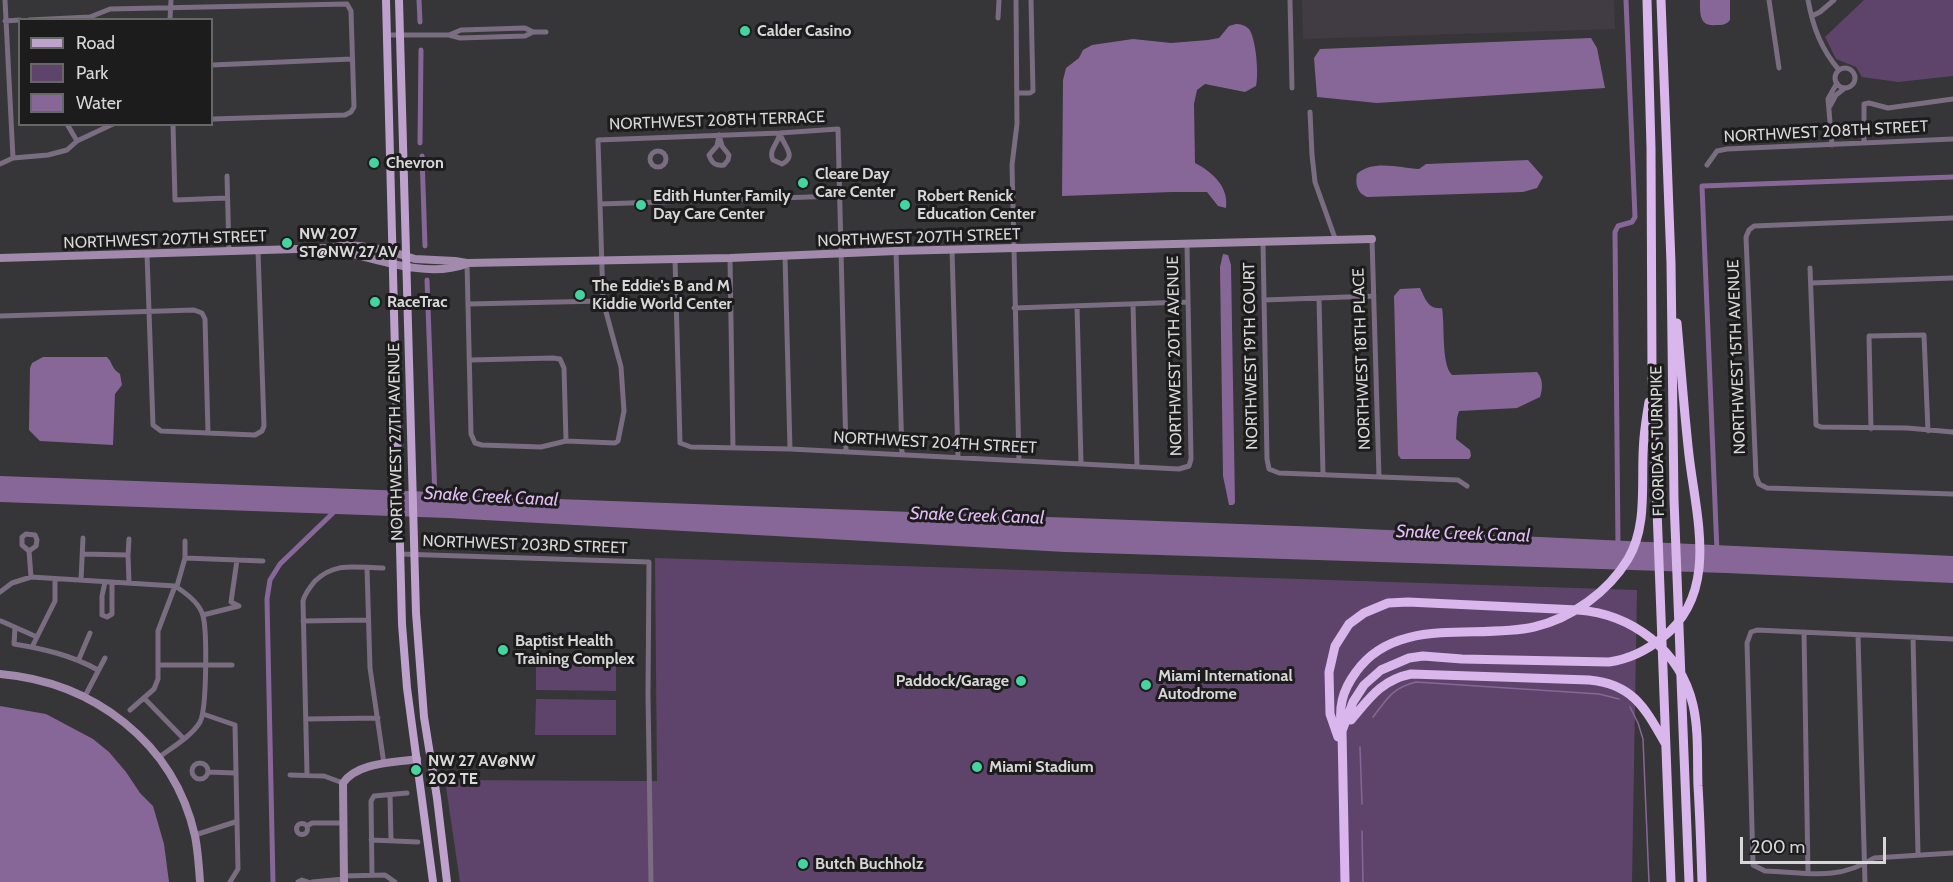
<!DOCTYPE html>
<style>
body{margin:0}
#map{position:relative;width:1953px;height:882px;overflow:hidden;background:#363537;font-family:Cabin,sans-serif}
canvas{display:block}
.legend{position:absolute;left:18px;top:18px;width:195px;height:108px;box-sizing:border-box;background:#1d1c1d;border:2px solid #686768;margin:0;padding:8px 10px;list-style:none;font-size:18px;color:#d8d7d8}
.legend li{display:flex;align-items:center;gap:12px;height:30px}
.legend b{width:30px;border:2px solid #686768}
.scale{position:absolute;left:1740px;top:837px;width:146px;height:27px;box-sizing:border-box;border:3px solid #d8d7d8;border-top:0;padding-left:8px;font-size:18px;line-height:21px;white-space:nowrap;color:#d8d7d8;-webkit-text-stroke:4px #1d1c1d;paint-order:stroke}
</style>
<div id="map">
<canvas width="1953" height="882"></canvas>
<ul class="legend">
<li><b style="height:8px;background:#bea2cd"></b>Road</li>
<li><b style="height:16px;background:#5e446a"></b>Park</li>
<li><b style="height:16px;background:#876797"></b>Water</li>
</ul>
<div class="scale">200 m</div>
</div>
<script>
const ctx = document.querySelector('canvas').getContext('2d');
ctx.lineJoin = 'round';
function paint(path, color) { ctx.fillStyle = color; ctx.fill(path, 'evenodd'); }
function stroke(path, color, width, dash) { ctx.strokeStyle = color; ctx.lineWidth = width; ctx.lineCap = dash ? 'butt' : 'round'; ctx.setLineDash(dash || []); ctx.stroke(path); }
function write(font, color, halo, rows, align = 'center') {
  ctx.font = font + ' Cabin,sans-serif'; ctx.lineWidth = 6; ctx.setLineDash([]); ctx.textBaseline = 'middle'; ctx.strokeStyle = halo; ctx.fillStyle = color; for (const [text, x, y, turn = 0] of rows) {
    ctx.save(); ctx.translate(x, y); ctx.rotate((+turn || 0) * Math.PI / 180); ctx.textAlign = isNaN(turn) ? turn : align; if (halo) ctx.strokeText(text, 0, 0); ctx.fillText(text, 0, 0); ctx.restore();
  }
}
const built = new Path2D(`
 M 1302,0 L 1614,0 L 1615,29 L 1303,39 Z`);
const green = new Path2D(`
 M 1864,0 L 1953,0 L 1953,76 L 1898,82 L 1862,77 L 1856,67 L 1836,59 L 1825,37 Z
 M 655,558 L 1637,590 L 1632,882 L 460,882 L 445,780 L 657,781 Z
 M 536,655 L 616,655 L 616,691 L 536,690 Z
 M 536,699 L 616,700 L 616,735 L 535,735 Z`);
const water = new Path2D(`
 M 1700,0 L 1730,0 L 1730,20 C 1726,25 1722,25 1716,25 C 1699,27 1700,13 1700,0 Z
 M 1236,24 C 1240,24 1245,25 1249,29 C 1256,38 1259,75 1256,86 L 1245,92 L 1205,84 L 1197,90 L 1194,104 L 1195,163 C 1212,172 1229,186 1226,208 L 1218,206 L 1207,192 L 1172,192 L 1062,196 L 1063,80 L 1066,68 L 1079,58 L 1083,50 L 1092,45 L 1133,39 L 1171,43 L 1208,40 L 1219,38 L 1229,26 Z
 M 1591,38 L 1597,48 L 1605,88 L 1377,103 L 1317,97 L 1314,58 L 1320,49 Z
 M 1528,160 L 1543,177 L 1537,188 L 1523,192 L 1367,197 C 1357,193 1355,184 1357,174 C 1372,159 1401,168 1419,169 L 1426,164 Z
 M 1223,254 L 1228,255 L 1231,265 L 1235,503 L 1233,505 L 1229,505 L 1223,476 L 1220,267 Z
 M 1420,288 C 1425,298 1428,310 1442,308 C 1445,325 1441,364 1452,375 L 1537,372 C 1543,379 1543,388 1540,397 L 1517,408 L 1459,411 L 1457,418 L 1456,439 L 1470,450 L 1471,456 L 1469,459 L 1401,459 L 1398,455 L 1394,296 L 1400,289 Z
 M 43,357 L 107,357 C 113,363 111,368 120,374 L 122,385 L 115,394 L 113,445 L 40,441 L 29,430 L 30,368 L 32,363 Z
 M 0,476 L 435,492 L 448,495 L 1322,527 L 1953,556 L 1953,583 L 1726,573 L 1065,552 L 448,518 L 0,502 Z
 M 0,706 L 46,714 L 93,739 L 109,752 L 126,772 L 140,793 L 153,806 L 164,844 L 169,882 L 0,882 Z`);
const stream = new Path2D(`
 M 1630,707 L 1638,723 L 1643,739 L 1649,882
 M 1373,717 C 1387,699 1392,688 1416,682 L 1599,694 L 1619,699
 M 1360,747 L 1362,804
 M 1362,831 L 1363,882`);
const canal = new Path2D(`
 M 419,0 L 420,22
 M 420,143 L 421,50
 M 422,156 L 425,246
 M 427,280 L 435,498
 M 1618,546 L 1615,232 L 1618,226 L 1632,222 L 1635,217 L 1626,0
 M 1717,552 L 1702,186 L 1953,177
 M 273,882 L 267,599 L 270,580 L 280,564 L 335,511`);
const street = new Path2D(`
 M 5,0 L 13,158
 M 1016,0 L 1017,124 L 1012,165 L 1019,461
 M 1290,0 L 1292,88
 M 1769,0 L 1779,68
 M 1808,0 C 1813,27 1821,49 1839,70
 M 1812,16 L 1820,12 L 1834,0
 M 998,18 L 999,0
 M 29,20 L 90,17 L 110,9 L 347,4 L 351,11 L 354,107 L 351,112 L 345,115 L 212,119
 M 170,20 L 171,0
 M 5,21 L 20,20
 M 388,35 L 449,35 L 460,38 L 525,36 L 533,32 L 546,32
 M 449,35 L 461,30 L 525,28 L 533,32
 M 212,65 L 352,59
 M1835 78a10 10 0 1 1 20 0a10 10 0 1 1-20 0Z
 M 1017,93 L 1030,93 L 1033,91 L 1031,0
 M 1830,106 L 1836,95 L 1845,88
 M 1310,112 L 1312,155 L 1315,182 L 1336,241
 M 67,124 L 77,141
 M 173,124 L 175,200 L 227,198
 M 780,133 C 783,146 798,156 782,164 L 773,160 C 768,150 778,144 780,133 Z
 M 719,135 L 722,146 L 729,155 L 728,160 L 724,165 C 716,166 712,164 709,155 L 717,146 Z
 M 1864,143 L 1864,104 L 1869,103 L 1888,108 L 1953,99
 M 1832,145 L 1828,99 L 1837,83
 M650 159a8 8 0 1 1 16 0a8 8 0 1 1-16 0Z
 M 0,164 L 13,158 L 48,155 L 67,150 L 77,141 L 113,124
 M 1707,165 L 1717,151 L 1727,149 L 1953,139
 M 227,176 L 229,251
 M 600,204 L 839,196
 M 1953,218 L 1754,226 L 1749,230 L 1746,237 L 1756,476 L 1759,484 L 1767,488 L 1953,494
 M 1372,239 L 1379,477
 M 1263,243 L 1267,459 L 1269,469 L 1279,473 L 1458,480 L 1467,486
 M 952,250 L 958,458
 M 896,251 L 902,455
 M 147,254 L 153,425 L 161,431 L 255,435 L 262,431 L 264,426 L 258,250
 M 785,256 L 790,449
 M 730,258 L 733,448
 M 675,259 L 680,443 L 691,447 L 790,449 L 1179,469 L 1189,466 L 1191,459 L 1187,244
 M 467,263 L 471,434 L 475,443 L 482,445 L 541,447 L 566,441 L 615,443 L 618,441 L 624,411 L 621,367 L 603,301 L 598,140 L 780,133 L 838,129 L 846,452
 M 1810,268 L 1816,425 L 1821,427 L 1907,428 L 1953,432
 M 1811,283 L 1953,278
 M 1319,298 L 1323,474
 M 1264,300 L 1374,296
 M 468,304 L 603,301
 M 1133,304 L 1137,466
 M 1077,306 L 1081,463
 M 1014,308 L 1186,302
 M 0,316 L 194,310 L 202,313 L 205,319 L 208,433
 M 470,360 L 553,358 L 560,359 L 564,368 L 566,441
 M 1871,429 L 1869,336 L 1924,335 L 1928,431
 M 29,551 L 22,545 L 22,537 L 26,534 L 35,535 L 37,540 L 36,546 L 29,551 L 31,577
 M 83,554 L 128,555 L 129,582
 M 399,554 L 649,562 L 648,695 L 651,882
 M 128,555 L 129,539
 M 185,558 L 263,561
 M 367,568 L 370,668 L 384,764
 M 81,580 L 83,538
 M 105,582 L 102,596 L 102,615 L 107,617 L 112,614 L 112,582
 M 0,592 L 12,583 L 31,577 L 175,586 C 186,593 200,603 203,616 C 207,630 207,709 200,722 C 192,736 171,748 158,758
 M 203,615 L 239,606 L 231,602 L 237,560
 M 1,621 L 37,637
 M 303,621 L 368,620
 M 15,628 L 14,644 C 44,649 71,655 98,670
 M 1804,632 L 1808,874
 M 1858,636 L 1865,882
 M 1913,637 L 1918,854
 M 1953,639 L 1757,630 L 1751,632 L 1747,643 L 1753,865 L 1765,871 C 1806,872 1836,882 1874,858 L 1953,853
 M 32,647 L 55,601 L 55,579
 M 79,659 L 90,633
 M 158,665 L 232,665
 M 85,696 L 105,658
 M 145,699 L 183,738
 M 130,710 L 154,689 L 158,679 L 158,631 L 175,586 L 177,586 L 185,558 L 185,541
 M 203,714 L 235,725 L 238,869 L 230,882
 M 306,719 L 378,718
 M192 771a8 8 0 1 1 16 0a8 8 0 1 1-16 0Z
 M 208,772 L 235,773
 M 307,774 L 303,601 C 305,593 310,587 315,581 C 336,561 356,568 383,568
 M 290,775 L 324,776 L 343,783
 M 390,795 L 391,840
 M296.5 829a5.5 5.5 0 1 1 11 0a5.5 5.5 0 1 1-11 0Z
 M 307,826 L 312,823 L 342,823
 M 195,835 L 235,822
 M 371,840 L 418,842
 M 372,875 L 371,801 L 374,796 L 407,793
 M 343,876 L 385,875 L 395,882
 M 298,882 L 302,880 L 308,882
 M 312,882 L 344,879`);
const secondary = new Path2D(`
 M 334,249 C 374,258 426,279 466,264
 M 0,258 L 330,248 L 347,245 L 359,246 L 386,250 L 415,259 L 455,261 L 467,263 L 730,258 L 896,251 L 1372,239
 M 0,674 C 93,682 174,742 195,836 C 198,851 199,867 200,882
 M 344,882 L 343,783 C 358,762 393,763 417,759`);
const primary = new Path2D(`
 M 386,0 L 402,624 L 407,688 L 433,882
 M 399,0 L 416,613 L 424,717 L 437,798 L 447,882`);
const highway = new Path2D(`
 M 1647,0 L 1651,148 L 1652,376 L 1671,882
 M 1661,0 L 1671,263 L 1674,500 L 1689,882
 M 1351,720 C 1369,699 1381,680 1411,674 L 1589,680 C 1633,684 1645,708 1665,743
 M 1342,731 L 1353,702 L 1364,685 L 1381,670 L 1409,658 L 1423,656 L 1462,659 L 1609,662 C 1630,659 1646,651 1662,638 C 1720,593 1696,517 1689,455 C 1684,411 1681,367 1677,323
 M 1338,737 L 1330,714 L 1329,672 L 1335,646 L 1349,624 L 1364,613 L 1388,603 L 1408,602 L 1578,610 C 1632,614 1680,650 1693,705 C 1699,731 1697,759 1698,786 C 1700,818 1701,850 1702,882
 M 1345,882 L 1342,731 C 1338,708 1342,691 1356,672 C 1396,615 1476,640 1534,627 C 1572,618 1608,592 1628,559 C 1649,524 1640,478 1644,438 C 1645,426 1647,414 1649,402`);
const markers = [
 [745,31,6,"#44d49f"],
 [374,163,6,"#44d49f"],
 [803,183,6,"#44d49f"],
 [641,205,6,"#44d49f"],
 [905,205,6,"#44d49f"],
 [287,243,6,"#44d49f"],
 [580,295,6,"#44d49f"],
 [375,302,6,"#44d49f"],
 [503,650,6,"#44d49f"],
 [1021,681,6,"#44d49f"],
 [1146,685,6,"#44d49f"],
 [977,767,6,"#44d49f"],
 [416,770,6,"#44d49f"],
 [803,864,6,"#44d49f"]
];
const poiNames = [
 ["Calder Casino",757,31],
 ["Chevron",386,163],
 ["Cleare Day",815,174],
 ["Care Center",815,192],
 ["Edith Hunter Family",653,196],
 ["Day Care Center",653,214],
 ["Robert Renick",917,196],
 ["Education Center",917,214],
 ["NW 207",299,234],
 ["ST@NW 27 AV",299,252],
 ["The Eddie's B and M",592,286],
 ["Kiddie World Center",592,304],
 ["RaceTrac",387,302],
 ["Baptist Health",515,641],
 ["Training Complex",515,659],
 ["Miami International",1158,676],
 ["Autodrome",1158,694],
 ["Paddock/Garage",1009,681,"right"],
 ["NW 27 AV@NW",428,761],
 ["202 TE",428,779],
 ["Miami Stadium",989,767],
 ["Butch Buchholz",815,864]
];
const streetNames = [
 ["NORTHWEST 208TH TERRACE",717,121,-2],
 ["NORTHWEST 208TH STREET",1826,132,-3],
 ["NORTHWEST 207TH STREET",919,238,-2],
 ["NORTHWEST 207TH STREET",165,240,-2],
 ["NORTHWEST 20TH AVENUE",1175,356,-91],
 ["NORTHWEST 19TH COURT",1251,356,-91],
 ["NORTHWEST 15TH AVENUE",1737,357,-92],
 ["NORTHWEST 18TH PLACE",1362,359,-92],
 ["FLORIDA'S TURNPIKE",1658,441,-91],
 ["NORTHWEST 27TH AVENUE",396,442,-91],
 ["NORTHWEST 204TH STREET",935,443,3],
 ["NORTHWEST 203RD STREET",525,545,2]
];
const waterNames = [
 ["Snake Creek Canal",491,497,3],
 ["Snake Creek Canal",977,516,2],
 ["Snake Creek Canal",1463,534,2]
];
paint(built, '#413c43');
paint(green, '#5e446a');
paint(water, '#876797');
stroke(stream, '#876797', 1.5);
stroke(canal, '#876797', 5);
stroke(street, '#7a6c81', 5);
stroke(secondary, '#a18aac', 8);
stroke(primary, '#bea2cd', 8);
stroke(highway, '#d9b6eb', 9);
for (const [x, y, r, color] of markers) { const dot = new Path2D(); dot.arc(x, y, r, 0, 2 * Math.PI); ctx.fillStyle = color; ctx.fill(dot); stroke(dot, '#1d1c1d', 2); }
write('bold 16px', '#d8d7d8', '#1d1c1d', poiNames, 'left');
write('16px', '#d8d7d8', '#1d1c1d', streetNames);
write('italic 18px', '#e2bcf5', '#1d1c1d', waterNames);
</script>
